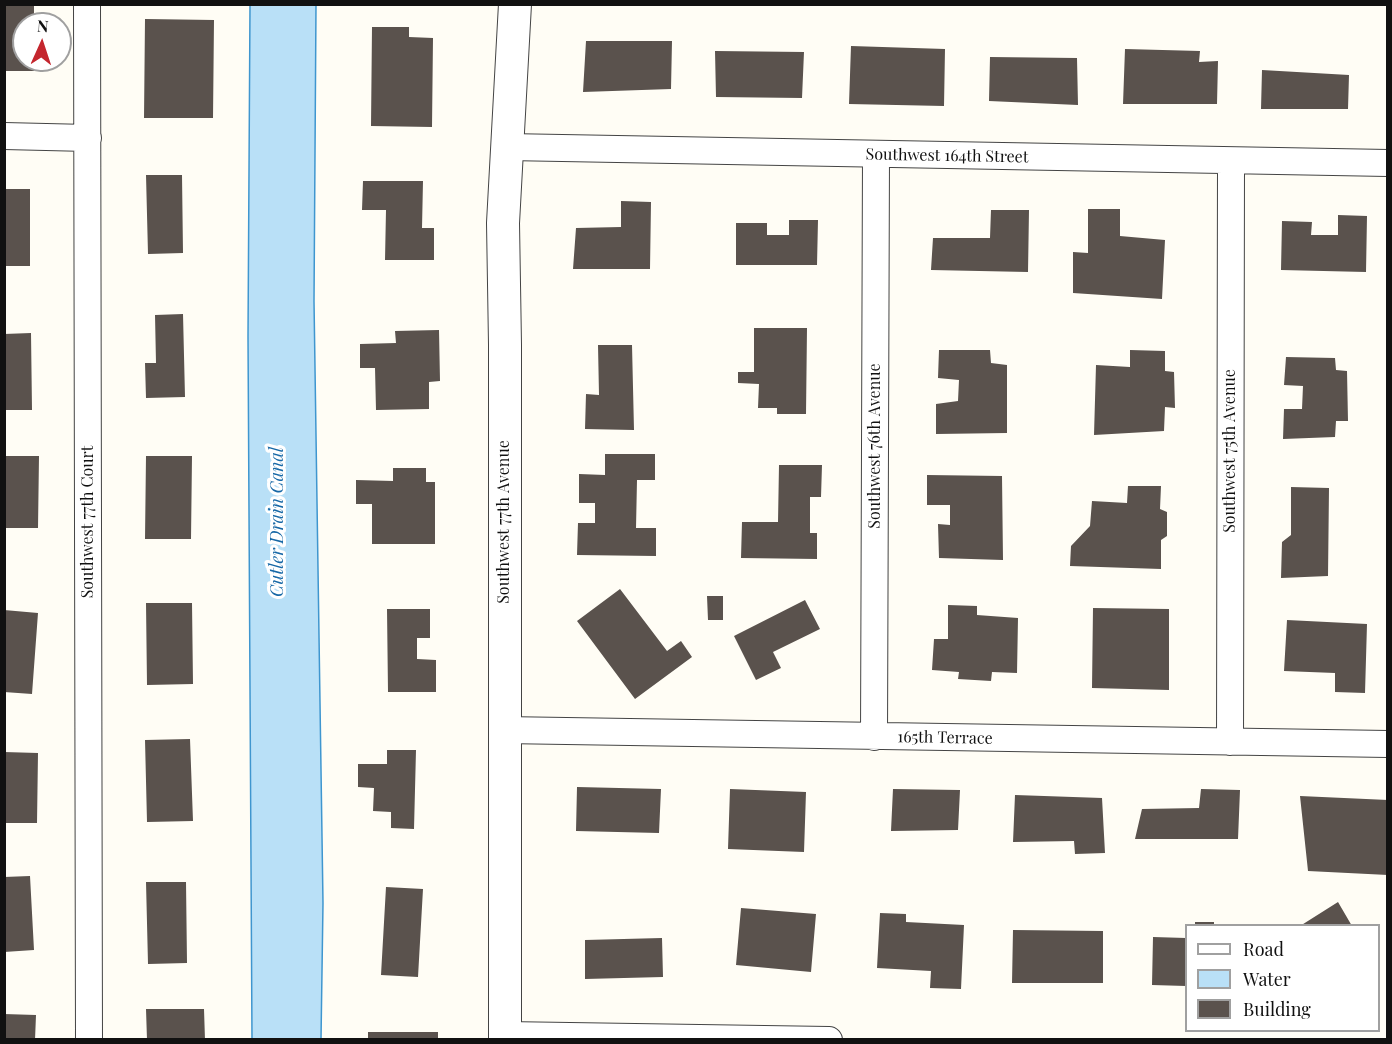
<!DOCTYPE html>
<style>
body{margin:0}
#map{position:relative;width:1392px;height:1044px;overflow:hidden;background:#fffdf5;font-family:"Playfair Display",serif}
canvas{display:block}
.frame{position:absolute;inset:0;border:6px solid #111;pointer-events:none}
.legend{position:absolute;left:1185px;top:924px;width:195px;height:108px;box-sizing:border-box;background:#fff;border:2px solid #a0a0a0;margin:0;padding:8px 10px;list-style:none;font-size:18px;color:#111}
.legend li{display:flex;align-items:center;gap:12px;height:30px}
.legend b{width:30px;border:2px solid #a0a0a0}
.north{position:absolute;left:12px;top:12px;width:60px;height:60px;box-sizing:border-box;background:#fff;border:2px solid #a0a0a0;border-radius:50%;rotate:3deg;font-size:16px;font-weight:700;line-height:24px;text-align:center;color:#111}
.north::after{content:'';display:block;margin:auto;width:21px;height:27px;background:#c4262e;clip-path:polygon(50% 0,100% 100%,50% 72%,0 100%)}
</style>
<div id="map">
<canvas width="1392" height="1044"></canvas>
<div class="frame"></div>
<ul class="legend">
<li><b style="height:8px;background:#fff"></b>Road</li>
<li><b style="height:16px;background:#b9e0f7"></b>Water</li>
<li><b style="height:16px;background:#5a524d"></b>Building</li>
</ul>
<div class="north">N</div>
</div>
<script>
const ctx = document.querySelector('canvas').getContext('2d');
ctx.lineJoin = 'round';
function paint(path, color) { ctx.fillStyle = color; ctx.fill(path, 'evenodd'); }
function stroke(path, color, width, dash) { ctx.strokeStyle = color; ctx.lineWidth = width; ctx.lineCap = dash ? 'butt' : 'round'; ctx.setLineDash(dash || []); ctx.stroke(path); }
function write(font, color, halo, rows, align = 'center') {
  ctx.font = font + ' "Playfair Display",serif'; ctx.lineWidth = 6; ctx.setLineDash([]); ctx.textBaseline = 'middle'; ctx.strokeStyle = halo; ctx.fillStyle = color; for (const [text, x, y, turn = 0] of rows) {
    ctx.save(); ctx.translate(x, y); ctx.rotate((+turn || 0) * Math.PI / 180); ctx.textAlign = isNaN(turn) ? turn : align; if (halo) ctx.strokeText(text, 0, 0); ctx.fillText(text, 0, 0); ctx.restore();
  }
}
const water = new Path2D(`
 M 250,5 L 316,5 L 314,301 L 323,903 L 321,1039 L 252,1039 L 248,336 Z`);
const building = new Path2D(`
 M 4,4 L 34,4 L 34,24 L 24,24 L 24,60 L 34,60 L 34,71 L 4,71 Z
 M 145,19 L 214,20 L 213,118 L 144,118 Z
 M 372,27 L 409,27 L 409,37 L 433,38 L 432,127 L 371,126 Z
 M 586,41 L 672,41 L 671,89 L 583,92 Z
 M 851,46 L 945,49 L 944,106 L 849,104 Z
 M 1125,49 L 1200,51 L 1199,62 L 1218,61 L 1217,104 L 1123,104 Z
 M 715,51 L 804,52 L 802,98 L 716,97 Z
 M 990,57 L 1077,58 L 1078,105 L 989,101 Z
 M 1262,70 L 1349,75 L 1348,109 L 1261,109 Z
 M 146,175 L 182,175 L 183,253 L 148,254 Z
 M 363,181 L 423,181 L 422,228 L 434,228 L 434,260 L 385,260 L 386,210 L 362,210 Z
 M 5,189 L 30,189 L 30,266 L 5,266 Z
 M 621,201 L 651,202 L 650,269 L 573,269 L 576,228 L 621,227 Z
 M 1088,209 L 1120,209 L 1120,236 L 1165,240 L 1162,299 L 1073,293 L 1073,252 L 1088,253 Z
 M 991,210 L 1029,210 L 1028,272 L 931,270 L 933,238 L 990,238 Z
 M 1338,215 L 1367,216 L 1366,272 L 1281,270 L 1282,221 L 1312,222 L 1311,235 L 1338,235 Z
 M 789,220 L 818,220 L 817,265 L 736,265 L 736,223 L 767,223 L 767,235 L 789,235 Z
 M 183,314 L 185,397 L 146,398 L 145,363 L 156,363 L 155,315 Z
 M 754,328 L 807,328 L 806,414 L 777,414 L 777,408 L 758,408 L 759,384 L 738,383 L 738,372 L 754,372 Z
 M 439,330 L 440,381 L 429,382 L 429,409 L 376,410 L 375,368 L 360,368 L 360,344 L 396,343 L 395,331 Z
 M 31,333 L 32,410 L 4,410 L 4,334 Z
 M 598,345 L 632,345 L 634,430 L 585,429 L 586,394 L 599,395 Z
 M 939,350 L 990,350 L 991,363 L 1007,365 L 1007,433 L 936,434 L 936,404 L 958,401 L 959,380 L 938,378 Z
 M 1130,350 L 1165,351 L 1165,371 L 1174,372 L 1175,408 L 1165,407 L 1164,431 L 1094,435 L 1096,365 L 1130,367 Z
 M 1286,357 L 1335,358 L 1336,370 L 1347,371 L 1348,421 L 1336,421 L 1335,437 L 1283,439 L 1284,409 L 1302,409 L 1303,386 L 1284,385 Z
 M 605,454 L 655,454 L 655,480 L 637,480 L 636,528 L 656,528 L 656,556 L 577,555 L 578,523 L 595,523 L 595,503 L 579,503 L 579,474 L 605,475 Z
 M 4,456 L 39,456 L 38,528 L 4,528 Z
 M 146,456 L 192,456 L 191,539 L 145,539 Z
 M 779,465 L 822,465 L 821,497 L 810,497 L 810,533 L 817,533 L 817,559 L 741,558 L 742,522 L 778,522 Z
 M 393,468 L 426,468 L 426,482 L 435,482 L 435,544 L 372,544 L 372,504 L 356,504 L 356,480 L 393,481 Z
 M 927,475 L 1002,476 L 1003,560 L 939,558 L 938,524 L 950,525 L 950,505 L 927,505 Z
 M 1128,486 L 1161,486 L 1160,509 L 1167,512 L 1167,536 L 1161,540 L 1161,569 L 1070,566 L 1071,546 L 1090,526 L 1092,501 L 1127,503 Z
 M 1291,487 L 1329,488 L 1328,576 L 1281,578 L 1282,542 L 1291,535 Z
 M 620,589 L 667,651 L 681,641 L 692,657 L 635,699 L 577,621 Z
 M 707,596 L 723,596 L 723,620 L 708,620 Z
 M 805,600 L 820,629 L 773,652 L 781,668 L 756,680 L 734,636 Z
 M 146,603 L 192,603 L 193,684 L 147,685 Z
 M 948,605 L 977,606 L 977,615 L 1018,618 L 1017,673 L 992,672 L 991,681 L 958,679 L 959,672 L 932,670 L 934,639 L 948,639 Z
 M 1093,608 L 1169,609 L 1169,690 L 1092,688 Z
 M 387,609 L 430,609 L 430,638 L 417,638 L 417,659 L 436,660 L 436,692 L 388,692 Z
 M 4,610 L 38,613 L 32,694 L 4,692 Z
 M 1287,620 L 1367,624 L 1365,693 L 1335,692 L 1335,673 L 1284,671 Z
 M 190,739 L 193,821 L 147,822 L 145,740 Z
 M 387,750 L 416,750 L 414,829 L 391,828 L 391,812 L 373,811 L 374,788 L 358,787 L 358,764 L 387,764 Z
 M 4,752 L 38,753 L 37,823 L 4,823 Z
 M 577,787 L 661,789 L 659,833 L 576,831 Z
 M 730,789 L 806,792 L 804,852 L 728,849 Z
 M 893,789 L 960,790 L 958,830 L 891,831 Z
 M 1201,789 L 1240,790 L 1238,839 L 1135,839 L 1142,809 L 1199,808 Z
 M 1015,795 L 1102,798 L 1105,853 L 1075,854 L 1074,841 L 1013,842 Z
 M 1300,796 L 1388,800 L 1388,875 L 1308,871 Z
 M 30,876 L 34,950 L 4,952 L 4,877 Z
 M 146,882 L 186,882 L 187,963 L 148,964 Z
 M 386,887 L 423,889 L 418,977 L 381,975 Z
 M 1338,902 L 1352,926 L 1300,926 Z
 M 741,908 L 816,914 L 811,972 L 736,965 Z
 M 880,913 L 906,914 L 906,922 L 964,925 L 961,989 L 930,988 L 931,971 L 877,968 Z
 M 1195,922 L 1214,922 L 1214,926 L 1195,926 Z
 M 1013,930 L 1103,931 L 1103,983 L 1012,983 Z
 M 1153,937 L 1186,938 L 1186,986 L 1152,985 Z
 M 662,938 L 663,977 L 585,979 L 585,940 Z
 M 146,1009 L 204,1009 L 205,1040 L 147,1040 Z
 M 4,1014 L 36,1015 L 35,1040 L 4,1040 Z
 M 368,1032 L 438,1032 L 438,1040 L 368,1040 Z`);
const minor = new Path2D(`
 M 87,4 L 89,1040
 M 4,136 L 88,138
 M 507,147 L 1388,163
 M 503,730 L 1388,744
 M 874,737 L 876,155
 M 1230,742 L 1231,161
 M 505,1035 L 829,1040`);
const tertiary = new Path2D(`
 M 505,1040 L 505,345 L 503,223 L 515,4`);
const streetNames = [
 ["Southwest 164th Street",947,156,1],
 ["Southwest 76th Avenue",875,446,-90],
 ["Southwest 75th Avenue",1230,451,-90],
 ["Southwest 77th Court",88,522,-90],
 ["Southwest 77th Avenue",504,522,-90],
 ["165th Terrace",945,738,1]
];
const waterNames = [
 ["Cutler Drain Canal",277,522,-90]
];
paint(water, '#b9e0f7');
stroke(water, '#3f96cf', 1.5);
paint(building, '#5a524d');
stroke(minor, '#444', 28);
stroke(tertiary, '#444', 34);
stroke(minor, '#fff', 26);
stroke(tertiary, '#fff', 32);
write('16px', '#111', '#fff', streetNames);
write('italic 18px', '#1768a6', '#fff', waterNames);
</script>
